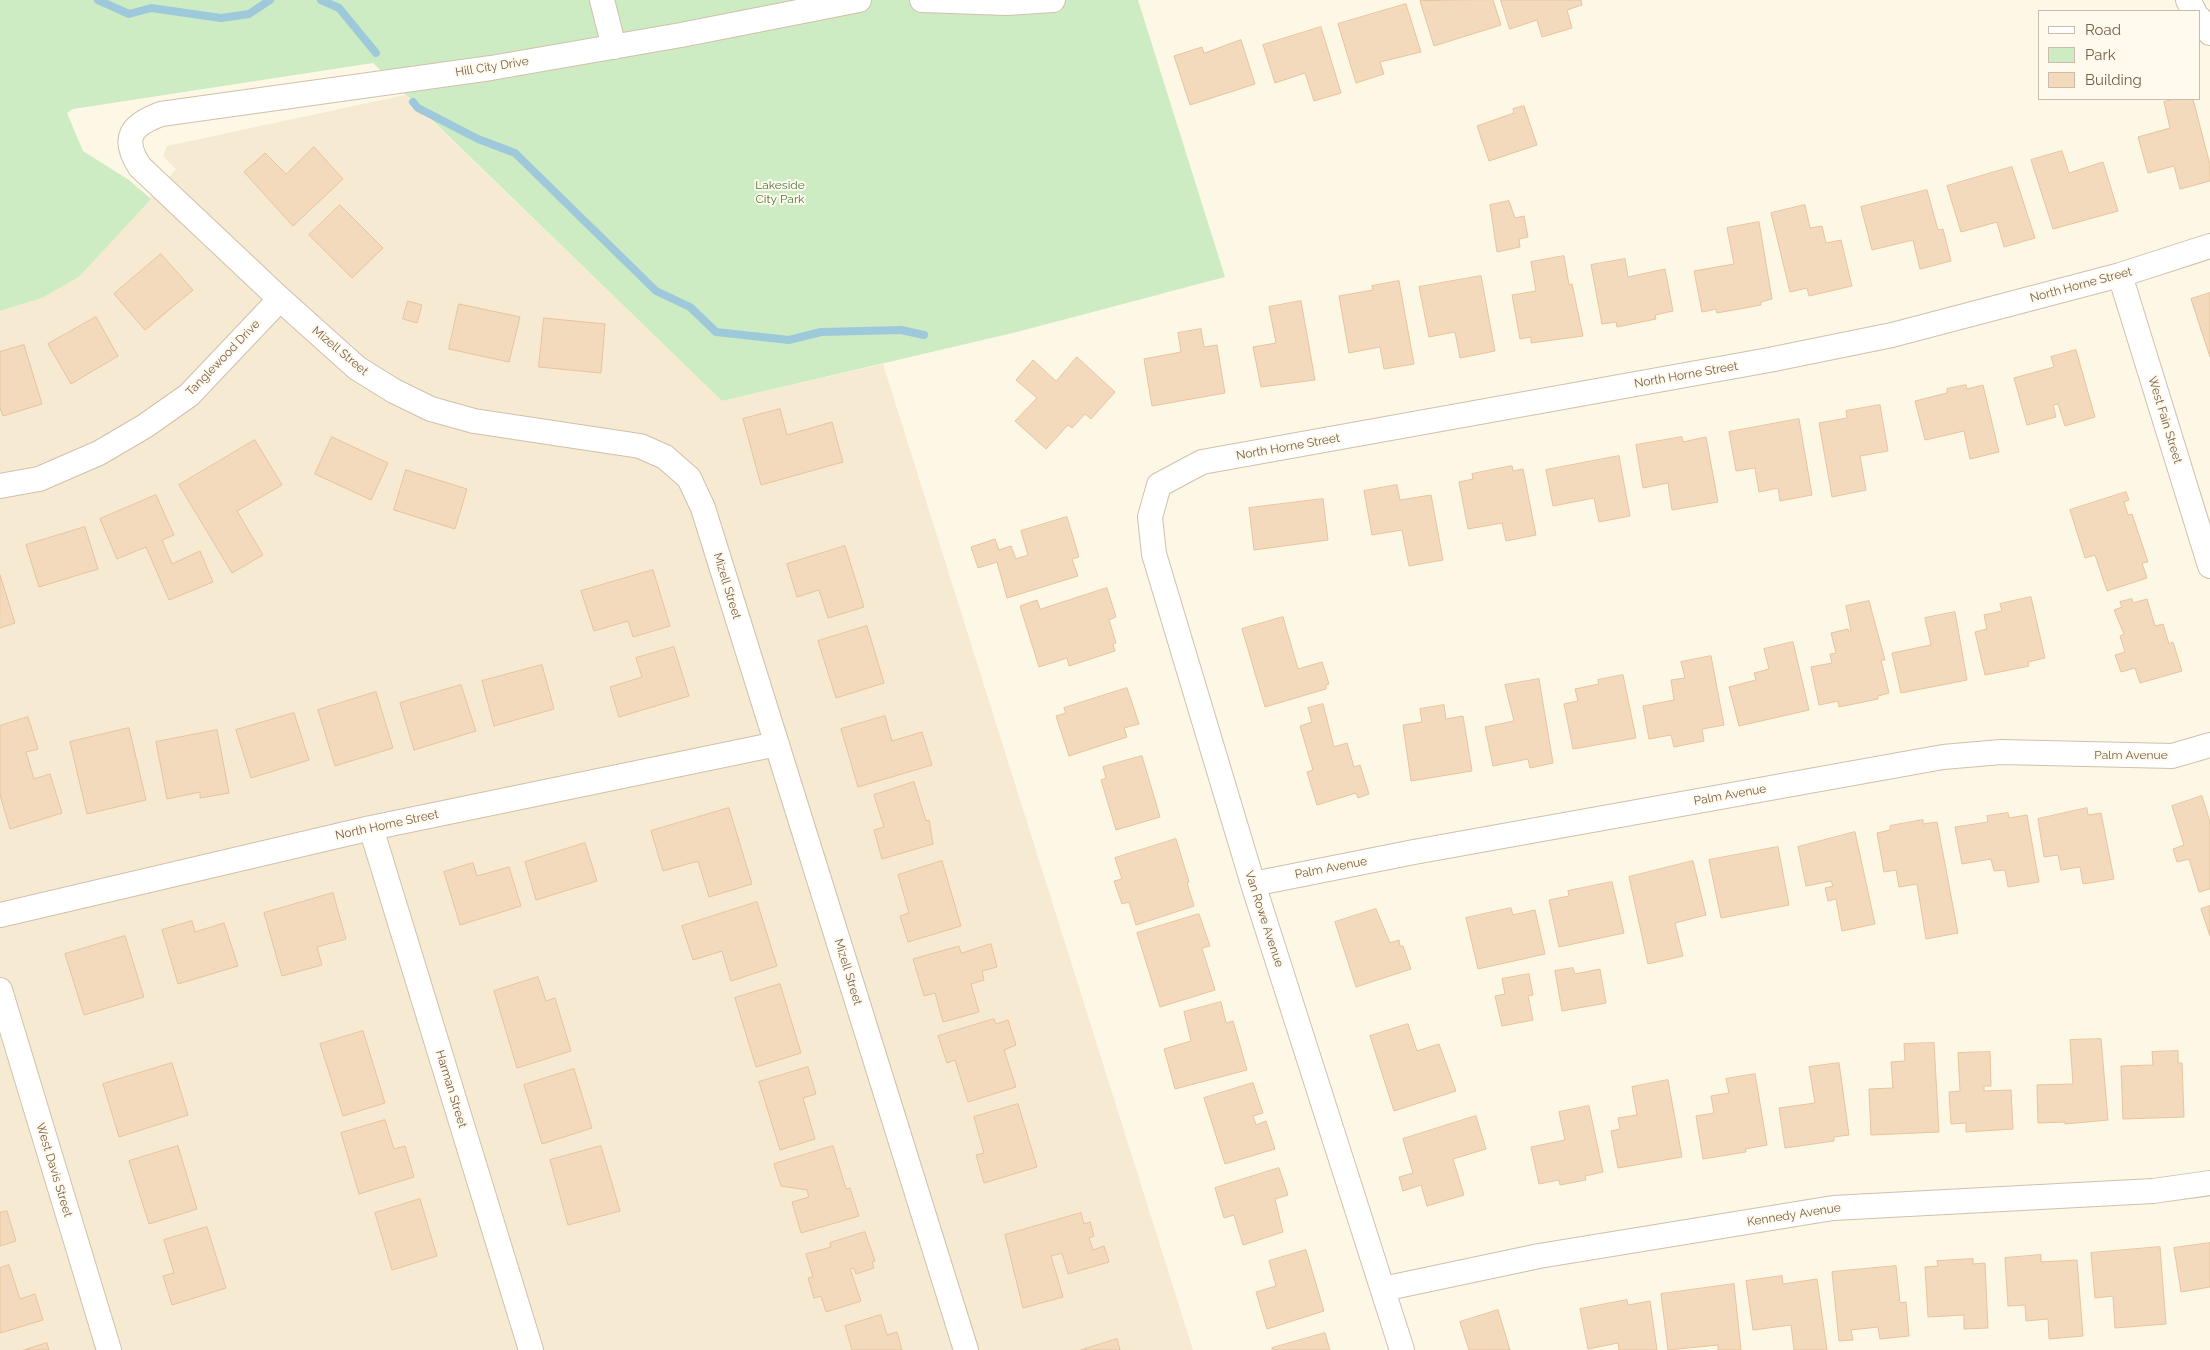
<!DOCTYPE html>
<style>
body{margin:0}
#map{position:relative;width:2210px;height:1350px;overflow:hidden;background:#fdf7e6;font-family:Raleway,sans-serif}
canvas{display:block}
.legend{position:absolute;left:2038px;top:10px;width:162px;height:90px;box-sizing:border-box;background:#fffaed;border:1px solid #c9bcab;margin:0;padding:6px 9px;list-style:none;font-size:15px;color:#786049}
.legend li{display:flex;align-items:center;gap:10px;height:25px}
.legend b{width:25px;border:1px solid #c9bcab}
</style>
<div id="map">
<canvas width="2210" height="1350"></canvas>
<ul class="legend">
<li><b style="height:6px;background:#fff"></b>Road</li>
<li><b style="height:14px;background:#ceecc3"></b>Park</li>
<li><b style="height:14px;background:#f4dabc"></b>Building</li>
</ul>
</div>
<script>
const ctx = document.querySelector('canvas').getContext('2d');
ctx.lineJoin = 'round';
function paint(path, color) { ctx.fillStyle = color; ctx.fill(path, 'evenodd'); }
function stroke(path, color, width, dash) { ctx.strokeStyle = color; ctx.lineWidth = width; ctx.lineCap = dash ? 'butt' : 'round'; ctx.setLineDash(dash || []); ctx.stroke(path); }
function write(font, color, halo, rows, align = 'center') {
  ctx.font = font + ' Raleway,sans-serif'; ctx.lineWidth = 4; ctx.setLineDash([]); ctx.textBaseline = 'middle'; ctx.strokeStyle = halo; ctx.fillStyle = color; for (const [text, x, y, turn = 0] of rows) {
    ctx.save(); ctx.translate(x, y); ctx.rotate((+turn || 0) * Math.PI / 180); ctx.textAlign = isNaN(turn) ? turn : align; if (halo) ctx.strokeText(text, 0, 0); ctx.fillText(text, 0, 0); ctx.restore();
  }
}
const residential = new Path2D(`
 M 405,95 L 722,401 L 883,364 L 1193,1350 L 0,1350 L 0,311 L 42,298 L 79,277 L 176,169 L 163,156 L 167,146 Z`);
const green = new Path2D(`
 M 0,0 L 1138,0 L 1225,277 L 1017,332 L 722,401 L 373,63 L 73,109 L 67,113 L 83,151 L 129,180 L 151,199 L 79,277 L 42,298 L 0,311 Z`);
const stream = new Path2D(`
 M 98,0 L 129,14 L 151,8 L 221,18 L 249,14 L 270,0
 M 321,0 L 339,8 L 376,53
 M 413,102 L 418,108 L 478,139 L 515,153 L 656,291 L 690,307 L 716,332 L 789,340 L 821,332 L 901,330 L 924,335`);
const building = new Path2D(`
 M 1493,0 L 1501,25 L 1434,46 L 1420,1 Z
 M 1501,0 L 1581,0 L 1582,5 L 1567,10 L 1572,28 L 1542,37 L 1537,20 L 1510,29 Z
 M 1406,4 L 1421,52 L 1380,62 L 1384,74 L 1356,83 L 1338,24 Z
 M 1321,27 L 1341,93 L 1314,101 L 1305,73 L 1275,83 L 1263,45 Z
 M 1241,40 L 1255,84 L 1190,105 L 1174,56 L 1202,47 L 1204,53 Z
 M 2175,99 L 2193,99 L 2210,165 L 2210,181 L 2180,189 L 2174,166 L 2148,173 L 2138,137 L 2170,128 L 2164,102 Z
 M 1524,106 L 1537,145 L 1489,161 L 1477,126 L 1514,113 L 1513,109 Z
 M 314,147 L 343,179 L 293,226 L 244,172 L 265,153 L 286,174 Z
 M 2062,151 L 2069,173 L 2103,162 L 2118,211 L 2053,229 L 2031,160 Z
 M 2012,167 L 2035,238 L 2004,247 L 1997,222 L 1961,232 L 1947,186 Z
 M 1927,190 L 1938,230 L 1943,229 L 1951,261 L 1920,269 L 1913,240 L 1872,250 L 1861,207 Z
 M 1509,201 L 1515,218 L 1524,216 L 1528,237 L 1519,239 L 1520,247 L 1497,252 L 1490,205 Z
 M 340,205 L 383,248 L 352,278 L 309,235 Z
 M 1805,205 L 1810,228 L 1822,226 L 1826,243 L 1841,240 L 1852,286 L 1809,296 L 1807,288 L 1790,292 L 1771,213 Z
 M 1759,222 L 1772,299 L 1761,302 L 1761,305 L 1717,313 L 1716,309 L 1702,312 L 1694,271 L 1734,264 L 1727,228 Z
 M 161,254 L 193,290 L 145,330 L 114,294 Z
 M 1564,256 L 1569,285 L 1572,284 L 1583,336 L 1531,343 L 1531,337 L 1520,339 L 1512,295 L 1536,291 L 1531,262 Z
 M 1625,259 L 1628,277 L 1665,269 L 1673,311 L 1655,315 L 1656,319 L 1617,327 L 1616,322 L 1602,324 L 1591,265 Z
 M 1481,276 L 1495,351 L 1460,358 L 1455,332 L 1429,337 L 1419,287 Z
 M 1399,281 L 1414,364 L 1384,369 L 1380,347 L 1349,353 L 1339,296 L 1373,290 L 1372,286 Z
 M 2210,293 L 2210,357 L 2191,299 Z
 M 408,301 L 422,305 L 417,323 L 403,319 Z
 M 1301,301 L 1315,380 L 1261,387 L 1253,347 L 1276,343 L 1269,307 Z
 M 459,304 L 520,317 L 509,362 L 449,349 Z
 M 96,317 L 118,356 L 71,384 L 48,344 Z
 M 544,318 L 605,324 L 601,373 L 539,367 Z
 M 1201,329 L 1204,347 L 1217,345 L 1225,393 L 1152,406 L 1144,359 L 1181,352 L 1178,333 Z
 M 24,345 L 42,404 L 3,416 L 0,408 L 0,352 Z
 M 2076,350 L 2095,417 L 2065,426 L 2058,404 L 2053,405 L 2056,417 L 2027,425 L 2014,378 L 2054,367 L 2051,357 Z
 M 1077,357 L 1115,392 L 1091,419 L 1085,414 L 1072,428 L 1068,425 L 1046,449 L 1015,421 L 1037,398 L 1016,380 L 1033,360 L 1056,381 Z
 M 1966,385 L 1967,389 L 1983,385 L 1999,452 L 1970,459 L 1964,431 L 1925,440 L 1915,401 L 1947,393 L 1947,389 Z
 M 1880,405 L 1888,451 L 1860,456 L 1866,490 L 1832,497 L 1819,423 L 1847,418 L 1846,411 Z
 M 780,409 L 787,435 L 832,422 L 843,462 L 761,485 L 743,419 Z
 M 1799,419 L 1812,495 L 1780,501 L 1778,488 L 1759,492 L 1755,468 L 1736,471 L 1729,432 Z
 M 332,437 L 388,463 L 371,500 L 315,474 Z
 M 1682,437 L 1683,442 L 1706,437 L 1718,502 L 1672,510 L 1668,483 L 1643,488 L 1636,445 Z
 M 255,440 L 282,485 L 237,511 L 263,555 L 232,573 L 179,485 Z
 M 1619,456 L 1630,516 L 1599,522 L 1594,498 L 1553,506 L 1546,470 Z
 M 1512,466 L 1513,471 L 1523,469 L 1536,535 L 1506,541 L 1502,523 L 1468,529 L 1459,482 L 1473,479 L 1472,474 Z
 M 406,470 L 467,489 L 455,529 L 394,510 Z
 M 1397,485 L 1400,500 L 1431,495 L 1443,560 L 1409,566 L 1402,530 L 1372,535 L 1364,491 Z
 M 2126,492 L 2129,500 L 2124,502 L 2128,515 L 2132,514 L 2148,562 L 2142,563 L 2147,578 L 2107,591 L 2095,555 L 2085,558 L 2070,510 Z
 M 156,495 L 174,535 L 162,540 L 172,564 L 200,551 L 213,582 L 169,600 L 146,547 L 117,559 L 100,519 Z
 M 1323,499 L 1328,540 L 1254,550 L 1249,508 Z
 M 1067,517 L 1079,557 L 1072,559 L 1078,576 L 1007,598 L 997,562 L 978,568 L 971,547 L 995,539 L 999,550 L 1011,546 L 1016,559 L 1028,555 L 1021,531 Z
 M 85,527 L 98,569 L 39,587 L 26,545 Z
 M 845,546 L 864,607 L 828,618 L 819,590 L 797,597 L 787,564 Z
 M 653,570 L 670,626 L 633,637 L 628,621 L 594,631 L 581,591 Z
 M 0,575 L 15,623 L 0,628 Z
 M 1107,588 L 1116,617 L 1109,620 L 1116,643 L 1113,644 L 1115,651 L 1069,666 L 1067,658 L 1039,667 L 1020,606 L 1037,600 L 1040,609 Z
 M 2031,597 L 2045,658 L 2028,662 L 2029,666 L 1985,675 L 1975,632 L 1987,629 L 1984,615 L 2002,611 L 2000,604 Z
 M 2132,599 L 2133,603 L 2147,599 L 2155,626 L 2163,624 L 2169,644 L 2173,642 L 2182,671 L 2140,683 L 2135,668 L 2121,672 L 2115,655 L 2125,652 L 2120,636 L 2124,634 L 2114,610 L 2122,607 L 2120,602 Z
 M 1869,601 L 1885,660 L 1881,660 L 1889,693 L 1878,696 L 1878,699 L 1839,707 L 1838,701 L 1819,705 L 1811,667 L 1832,663 L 1830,654 L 1836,653 L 1831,633 L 1848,629 L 1849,632 L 1851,631 L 1846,606 Z
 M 1955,612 L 1967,680 L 1901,693 L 1892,653 L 1931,645 L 1925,618 Z
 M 1283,617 L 1298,669 L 1322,662 L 1329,684 L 1326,685 L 1326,689 L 1265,707 L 1242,629 Z
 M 867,626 L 884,683 L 836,698 L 818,641 Z
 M 1793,642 L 1809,710 L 1739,726 L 1729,687 L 1756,680 L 1754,673 L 1769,669 L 1764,649 Z
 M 674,647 L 689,696 L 619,717 L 610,687 L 642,677 L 636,658 Z
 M 1711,656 L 1724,725 L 1702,729 L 1704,741 L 1674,747 L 1671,735 L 1649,739 L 1643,706 L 1674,700 L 1671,680 L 1685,678 L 1681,662 Z
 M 542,665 L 554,709 L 494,726 L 482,681 Z
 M 1623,675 L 1636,738 L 1573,749 L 1564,704 L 1578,701 L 1575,689 L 1599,684 L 1598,680 Z
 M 1539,679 L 1553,763 L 1530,768 L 1528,759 L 1493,766 L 1485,727 L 1514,721 L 1505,685 Z
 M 461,685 L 476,731 L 414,750 L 400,703 Z
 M 1127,688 L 1139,724 L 1124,728 L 1127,737 L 1069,756 L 1056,716 L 1066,713 L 1064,708 Z
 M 376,692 L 393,748 L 335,766 L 318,710 Z
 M 1323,704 L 1334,747 L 1347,743 L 1354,767 L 1360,765 L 1369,794 L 1358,798 L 1356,793 L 1317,805 L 1307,772 L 1313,770 L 1300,726 L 1312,722 L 1308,708 Z
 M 1444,705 L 1446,719 L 1463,716 L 1472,771 L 1411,781 L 1403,725 L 1422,722 L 1420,709 Z
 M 294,713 L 309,760 L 251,778 L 236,730 Z
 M 885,716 L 892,741 L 922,732 L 932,765 L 858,787 L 841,729 Z
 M 28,717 L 38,749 L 26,752 L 34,779 L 50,774 L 62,813 L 10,829 L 0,795 L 0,726 Z
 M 129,728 L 146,800 L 87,814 L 70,742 Z
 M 217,730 L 229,793 L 200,798 L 200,792 L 167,799 L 156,742 Z
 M 1142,756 L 1160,817 L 1116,830 L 1101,780 L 1106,778 L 1103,767 Z
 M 914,782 L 926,821 L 929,820 L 933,844 L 882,859 L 874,830 L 884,827 L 874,795 Z
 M 2202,796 L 2210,822 L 2210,889 L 2199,892 L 2189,859 L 2177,862 L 2173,849 L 2184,845 L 2172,806 Z
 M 729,808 L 752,884 L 709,897 L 698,861 L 663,871 L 651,831 Z
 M 2087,808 L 2088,815 L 2101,813 L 2114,879 L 2083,884 L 2080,867 L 2061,870 L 2058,855 L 2044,857 L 2038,819 Z
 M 2008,813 L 2009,818 L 2027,815 L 2039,882 L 2008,887 L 2005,870 L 1994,871 L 1991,859 L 1962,864 L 1955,827 L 1988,822 L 1987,816 Z
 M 1923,820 L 1923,824 L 1937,822 L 1958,933 L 1926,939 L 1917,884 L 1899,887 L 1896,870 L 1884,872 L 1877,833 L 1890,830 L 1890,826 Z
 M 1855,832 L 1875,924 L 1842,931 L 1836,899 L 1828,901 L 1825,888 L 1833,886 L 1831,881 L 1806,886 L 1798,847 Z
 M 1176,839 L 1189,882 L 1187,883 L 1194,906 L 1136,925 L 1129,902 L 1122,904 L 1114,881 L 1122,879 L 1115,858 Z
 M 585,843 L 597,881 L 536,900 L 525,862 Z
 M 1778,847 L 1789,905 L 1721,918 L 1709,860 Z
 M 942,861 L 961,926 L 908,942 L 900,916 L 909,913 L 898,875 Z
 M 1693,861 L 1706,915 L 1675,923 L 1683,956 L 1648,964 L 1629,877 Z
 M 473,863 L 477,876 L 509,867 L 521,906 L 460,925 L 444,872 Z
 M 1612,882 L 1624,933 L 1559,947 L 1549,900 L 1569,896 L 1568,891 Z
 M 333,893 L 346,939 L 317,947 L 322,965 L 282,976 L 264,913 Z
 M 757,902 L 777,966 L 731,981 L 722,951 L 693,960 L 682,926 Z
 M 2210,906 L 2210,936 L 2201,909 Z
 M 1511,908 L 1513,915 L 1535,910 L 1545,954 L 1478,969 L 1466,918 Z
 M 1376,909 L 1390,943 L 1399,940 L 1400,946 L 1403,946 L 1411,969 L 1356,987 L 1335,922 Z
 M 1199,914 L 1210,946 L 1202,948 L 1215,990 L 1160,1007 L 1137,933 Z
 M 192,921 L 195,932 L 224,923 L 238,966 L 178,984 L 162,930 Z
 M 125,936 L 144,997 L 84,1015 L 65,954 Z
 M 991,944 L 997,967 L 982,971 L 984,980 L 971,984 L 979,1012 L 943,1022 L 935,993 L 924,996 L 913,959 L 959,946 L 961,953 Z
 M 1573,968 L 1575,974 L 1600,969 L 1606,1003 L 1562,1011 L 1555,971 Z
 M 1529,974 L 1533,995 L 1528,996 L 1533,1020 L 1502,1026 L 1495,996 L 1505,994 L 1502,979 Z
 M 538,977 L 546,1001 L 555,998 L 571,1051 L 517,1068 L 494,991 Z
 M 780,984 L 801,1053 L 756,1067 L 735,998 Z
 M 1221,1002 L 1226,1023 L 1233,1021 L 1247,1070 L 1175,1089 L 1164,1049 L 1191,1041 L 1184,1012 Z
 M 994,1019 L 996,1024 L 1008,1020 L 1016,1045 L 1004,1050 L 1016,1087 L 968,1102 L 955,1060 L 947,1063 L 938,1036 Z
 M 1408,1024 L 1417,1051 L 1439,1044 L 1456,1091 L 1394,1111 L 1370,1036 Z
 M 363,1031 L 385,1103 L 343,1116 L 320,1044 Z
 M 2101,1039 L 2108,1120 L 2065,1124 L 2065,1122 L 2038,1123 L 2037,1085 L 2073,1084 L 2070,1040 Z
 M 1934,1043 L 1939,1132 L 1871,1135 L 1869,1089 L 1893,1088 L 1891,1062 L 1905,1061 L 1904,1044 Z
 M 2178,1051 L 2178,1063 L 2182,1063 L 2184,1117 L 2123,1119 L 2121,1066 L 2153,1065 L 2152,1052 Z
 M 1990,1052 L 1991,1086 L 1984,1086 L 1984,1091 L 2011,1090 L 2013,1129 L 1966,1132 L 1966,1123 L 1951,1124 L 1949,1092 L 1960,1091 L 1958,1053 Z
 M 172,1063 L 188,1115 L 119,1137 L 103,1084 Z
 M 1839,1063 L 1849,1135 L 1834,1137 L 1834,1141 L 1785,1148 L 1779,1108 L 1815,1103 L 1809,1067 Z
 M 808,1067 L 816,1094 L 803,1098 L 815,1139 L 780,1150 L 759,1082 Z
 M 574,1069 L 592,1128 L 542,1144 L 524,1085 Z
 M 1755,1074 L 1767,1145 L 1745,1149 L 1746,1152 L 1703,1159 L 1696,1116 L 1714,1113 L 1711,1096 L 1729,1093 L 1726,1079 Z
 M 1668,1080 L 1682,1157 L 1618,1168 L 1611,1131 L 1620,1129 L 1618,1118 L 1637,1115 L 1632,1087 Z
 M 1253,1083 L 1263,1113 L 1253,1116 L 1256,1125 L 1266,1121 L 1275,1149 L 1225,1164 L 1204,1098 Z
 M 1018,1104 L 1037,1167 L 984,1183 L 976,1155 L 984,1153 L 974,1117 Z
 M 1589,1106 L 1603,1172 L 1585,1176 L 1586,1180 L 1560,1185 L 1559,1180 L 1539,1184 L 1531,1147 L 1565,1140 L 1559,1112 Z
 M 1476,1116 L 1486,1149 L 1453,1159 L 1464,1195 L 1427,1206 L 1421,1185 L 1403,1191 L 1399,1177 L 1413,1173 L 1403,1139 Z
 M 385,1120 L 394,1149 L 405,1146 L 414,1177 L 359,1194 L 341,1133 Z
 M 178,1146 L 197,1209 L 149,1224 L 129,1161 Z
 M 601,1146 L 620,1211 L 568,1225 L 550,1160 Z
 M 833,1146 L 846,1189 L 850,1188 L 859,1216 L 801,1233 L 792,1202 L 809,1197 L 807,1190 L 781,1186 L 774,1164 Z
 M 1279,1168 L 1288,1195 L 1275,1199 L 1283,1232 L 1243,1245 L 1234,1215 L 1224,1218 L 1215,1188 Z
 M 420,1199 L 437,1256 L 392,1270 L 375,1213 Z
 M 7,1211 L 16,1241 L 0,1246 L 0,1213 Z
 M 1081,1213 L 1084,1224 L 1090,1222 L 1094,1236 L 1089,1238 L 1093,1250 L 1104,1246 L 1109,1262 L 1068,1274 L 1062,1253 L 1051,1256 L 1063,1297 L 1023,1308 L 1005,1235 Z
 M 207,1227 L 226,1288 L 172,1305 L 163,1276 L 174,1273 L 164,1240 Z
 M 865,1232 L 875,1261 L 872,1262 L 874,1268 L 856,1274 L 854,1268 L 850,1269 L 861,1301 L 826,1312 L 821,1296 L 814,1298 L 808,1278 L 813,1277 L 806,1254 L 831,1247 L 830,1243 Z
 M 2210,1243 L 2210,1287 L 2181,1292 L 2174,1248 Z
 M 2160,1247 L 2166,1324 L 2115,1328 L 2113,1296 L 2095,1298 L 2091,1253 Z
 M 1306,1250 L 1324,1311 L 1267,1329 L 1256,1292 L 1276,1286 L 1269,1261 Z
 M 2041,1255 L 2041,1262 L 2077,1260 L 2083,1336 L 2049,1339 L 2048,1319 L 2026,1321 L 2025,1305 L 2008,1306 L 2005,1258 Z
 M 1973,1259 L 1973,1264 L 1985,1263 L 1988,1328 L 1964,1329 L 1964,1315 L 1928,1317 L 1925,1267 L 1938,1266 L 1937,1261 Z
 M 9,1265 L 20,1299 L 35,1294 L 43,1320 L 0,1333 L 0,1268 Z
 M 1896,1266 L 1900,1303 L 1906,1302 L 1909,1336 L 1880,1339 L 1878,1327 L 1851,1330 L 1853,1340 L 1839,1341 L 1832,1272 Z
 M 1782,1276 L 1783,1284 L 1817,1279 L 1827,1350 L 1794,1350 L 1791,1325 L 1753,1330 L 1746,1281 Z
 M 1734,1284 L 1741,1350 L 1718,1350 L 1718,1345 L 1668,1350 L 1661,1294 Z
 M 1627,1300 L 1628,1305 L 1650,1301 L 1657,1350 L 1619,1350 L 1618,1343 L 1588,1349 L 1580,1309 Z
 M 1498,1310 L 1510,1350 L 1469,1350 L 1460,1322 Z
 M 881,1315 L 887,1335 L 897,1332 L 902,1350 L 852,1350 L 845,1326 Z
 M 1325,1333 L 1330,1350 L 1272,1350 L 1272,1348 Z
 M 1117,1339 L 1120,1350 L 1081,1350 Z
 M 47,1343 L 49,1350 L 24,1350 Z`);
const minor = new Path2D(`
 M 602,0 L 614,47
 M 859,0 L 681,35 L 491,68 L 161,114 C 131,125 121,138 140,167 L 280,299 L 357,368 L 394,391 L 431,409 L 474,421 L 640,446 L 665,457 L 689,478 L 703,508 L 966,1350
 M 922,0 L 1007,3 L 1053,0
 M 2188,0 L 2194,11
 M 2199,18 L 2210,33
 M 2120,275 L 2210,566
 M 0,486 L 39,479 L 99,453 L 145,426 L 189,395 L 280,299
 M 371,828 L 531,1350
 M 1253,884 L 1414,852 L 1943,757 L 2001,752 L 2172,756 L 2210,745
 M 0,915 L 371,828 L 777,744
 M 0,990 L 109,1350
 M 1383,1289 L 1539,1256 L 1833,1208 L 2153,1191 L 2210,1183
 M 1402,1350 L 1253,884 L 1154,554 L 1150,517 L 1159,485 L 1202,462 L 1769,360 L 1892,335 L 2120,275 L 2210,246`);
const streetNames = [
 ["Hill City Drive",492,67,-9],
 ["North Horne Street",2081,285,-15],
 ["Mizell Street",340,351,40],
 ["Tanglewood Drive",223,358,-46],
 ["North Horne Street",1686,375,-10],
 ["West Fain Street",2165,420,73],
 ["North Horne Street",1288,447,-10],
 ["Mizell Street",727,586,73],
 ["Palm Avenue",2131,755],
 ["Palm Avenue",1730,795,-10],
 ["North Horne Street",387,825,-12],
 ["Palm Avenue",1331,868,-11],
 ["Van Rowe Avenue",1264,919,72],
 ["Mizell Street",848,972,73],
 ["Harman Street",451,1089,73],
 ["West Davis Street",54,1170,73],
 ["Kennedy Avenue",1794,1215,-9]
];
const parkNames = [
 ["Lakeside",780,185],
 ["City Park",780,199]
];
paint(residential, '#f6ead3');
paint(green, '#ceecc3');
stroke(stream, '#9ec9db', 8);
paint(building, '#f4dabc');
stroke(building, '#e8c39b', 1);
stroke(minor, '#d0c0ab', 26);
stroke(minor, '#fff', 24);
write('12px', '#786049', '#fffaed', streetNames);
write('12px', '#4a7f40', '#fffaed', parkNames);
</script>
